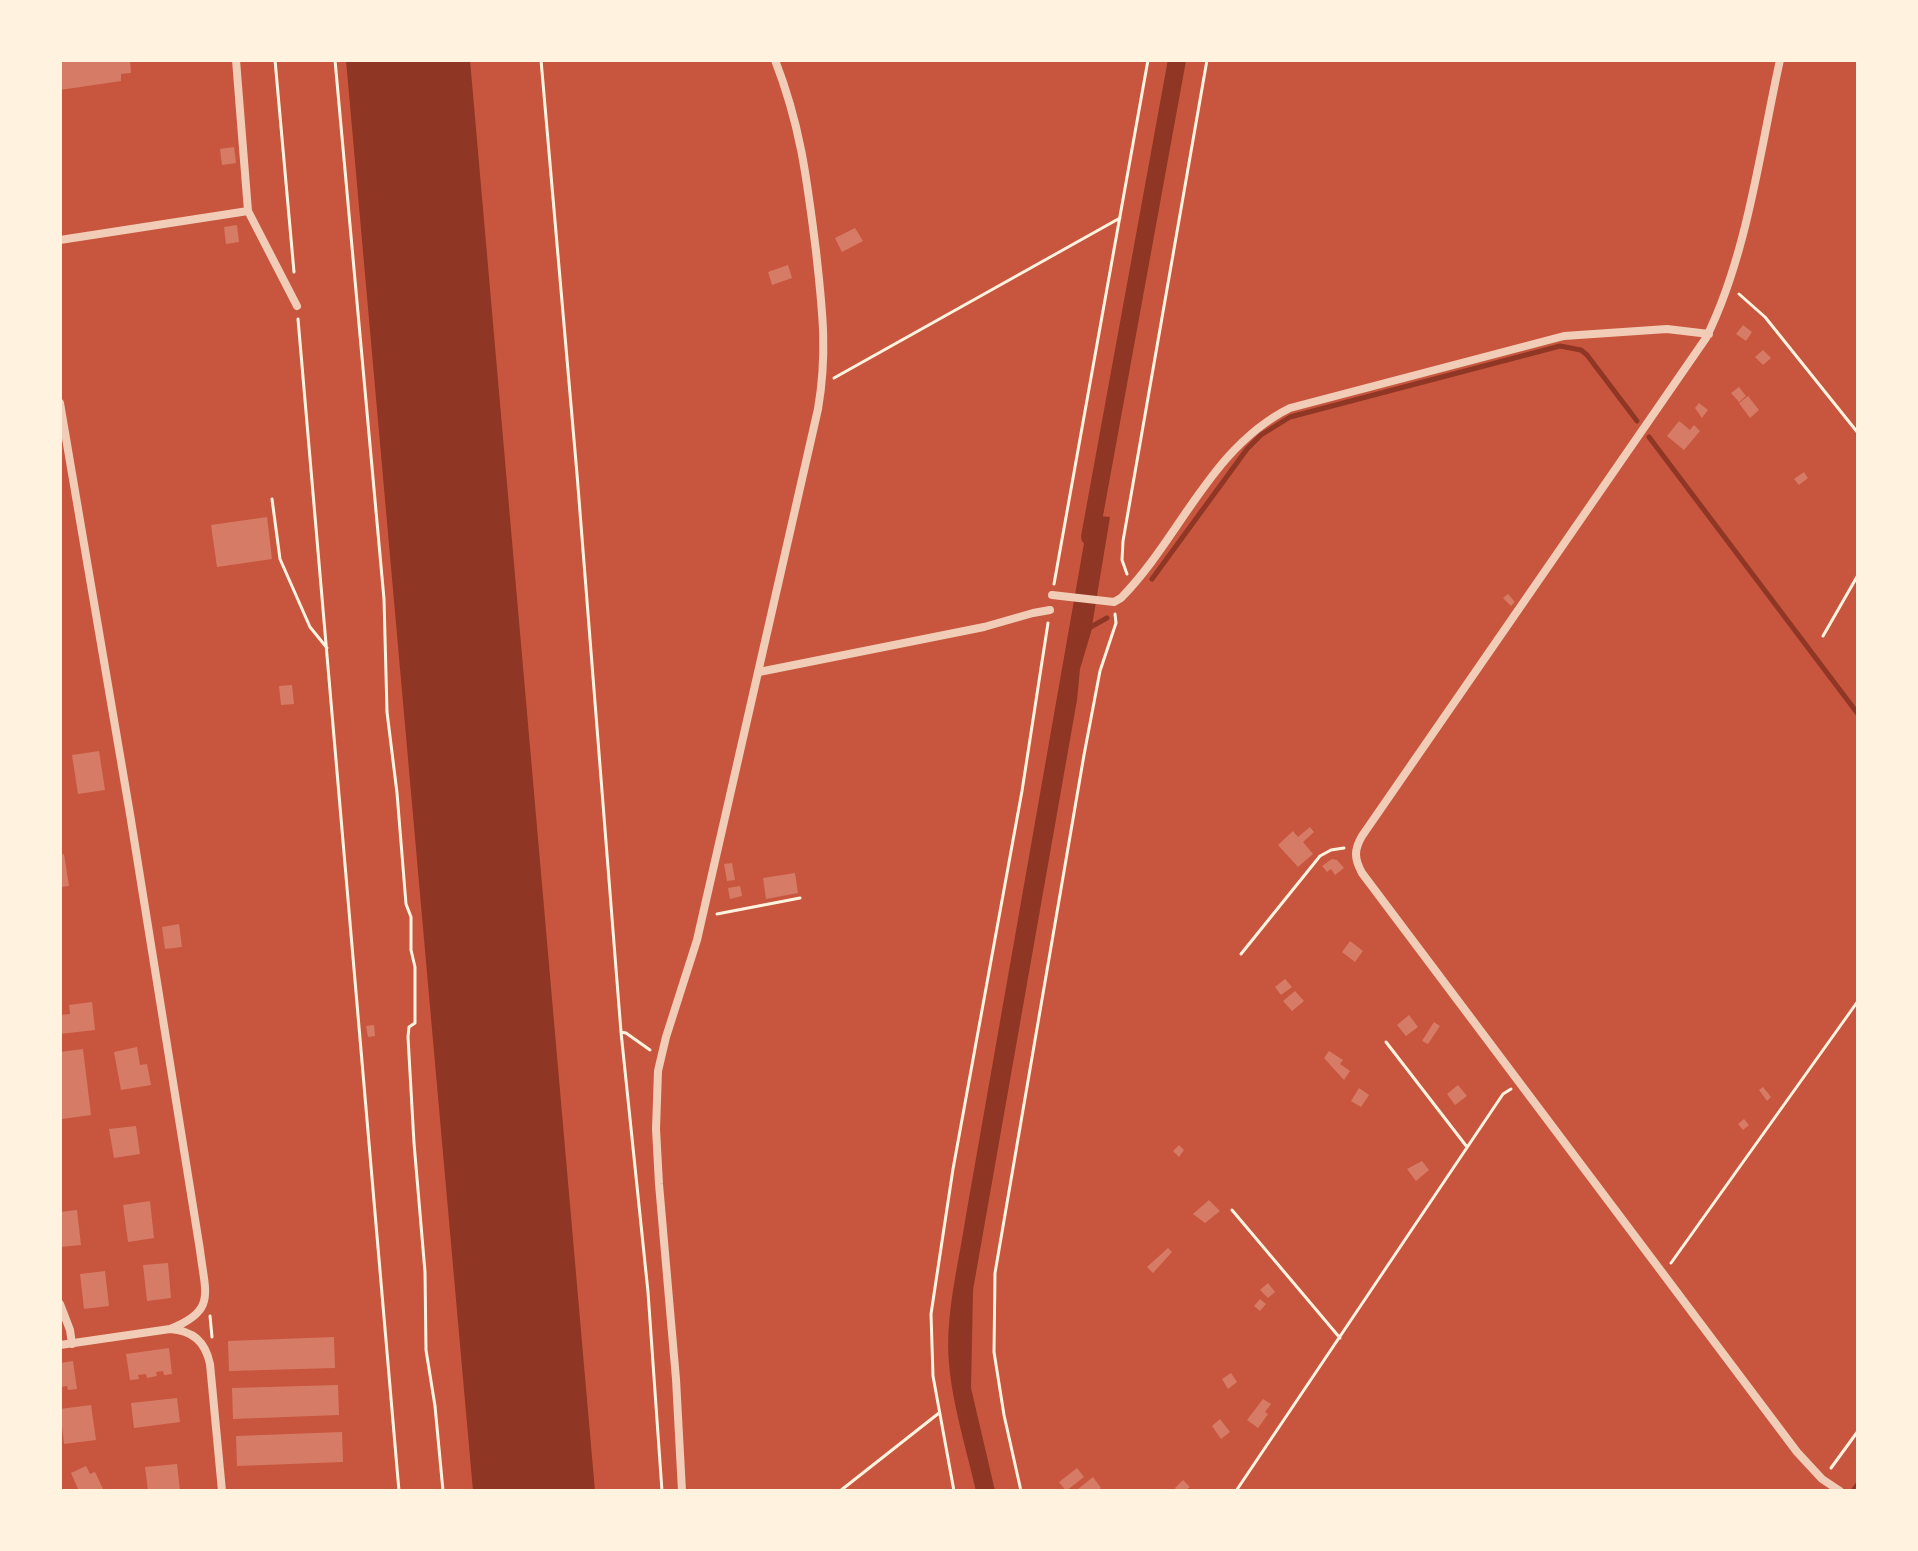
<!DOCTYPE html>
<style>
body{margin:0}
#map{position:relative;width:1918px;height:1551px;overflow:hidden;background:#c8553d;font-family:Inter,sans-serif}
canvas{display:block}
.frame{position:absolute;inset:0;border:62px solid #fff3e0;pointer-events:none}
</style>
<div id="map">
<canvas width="1918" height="1551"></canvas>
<div class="frame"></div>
</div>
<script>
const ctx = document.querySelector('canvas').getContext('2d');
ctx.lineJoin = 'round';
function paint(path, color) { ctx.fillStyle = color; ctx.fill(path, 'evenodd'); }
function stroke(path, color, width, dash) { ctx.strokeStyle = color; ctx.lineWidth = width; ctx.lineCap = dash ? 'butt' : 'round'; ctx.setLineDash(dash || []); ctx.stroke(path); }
const water = new Path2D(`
 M 346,60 L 470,60 L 595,1491 L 473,1491 Z
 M 1089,515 L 1110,517 L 1091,632 L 1080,669 L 1077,700 L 973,1290 L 971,1388 L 995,1491 L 976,1491 C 967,1451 952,1403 949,1363 C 945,1316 958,1267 965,1221 Z`);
const stream = new Path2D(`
 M 1649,437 L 1858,714
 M 1152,579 L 1247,449 L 1261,435 L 1290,417 L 1560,346 L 1581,350 L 1587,355 L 1637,421
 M 1087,629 L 1107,618
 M 1853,1491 L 1858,1484`);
const canal = new Path2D(`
 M 1090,537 L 1177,60`);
const building = new Path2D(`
 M 60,60 L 130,60 L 131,73 L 121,74 L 121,81 L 60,90 Z
 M 234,147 L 236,163 L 222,165 L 220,149 Z
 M 237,225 L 239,242 L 226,244 L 224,227 Z
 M 855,228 L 863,241 L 842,252 L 835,238 Z
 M 788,265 L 792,278 L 772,285 L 768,272 Z
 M 1743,325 L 1752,332 L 1746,341 L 1736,334 Z
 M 1763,350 L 1771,358 L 1763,365 L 1755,357 Z
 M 1739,387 L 1746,396 L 1739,402 L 1731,393 Z
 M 1748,396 L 1759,410 L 1750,418 L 1739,403 Z
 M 1699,403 L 1708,410 L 1702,418 L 1695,408 Z
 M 1679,421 L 1690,430 L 1694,425 L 1700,431 L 1684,450 L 1667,436 Z
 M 1804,472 L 1808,478 L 1799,485 L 1794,479 Z
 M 267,517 L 272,559 L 217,567 L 211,525 Z
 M 1508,594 L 1515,602 L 1511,606 L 1503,598 Z
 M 292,685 L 294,704 L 281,705 L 279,686 Z
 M 99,751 L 105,790 L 78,794 L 72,755 Z
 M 1310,827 L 1314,832 L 1303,842 L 1313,854 L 1298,867 L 1278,845 L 1293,831 L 1298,837 Z
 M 64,854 L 69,886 L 60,887 L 60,855 Z
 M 1332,859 L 1337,860 L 1344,868 L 1335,875 L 1331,869 L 1327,872 L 1322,866 Z
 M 732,863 L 735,880 L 727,881 L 724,864 Z
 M 795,873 L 798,893 L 766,899 L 763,878 Z
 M 740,886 L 742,896 L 730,899 L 728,888 Z
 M 179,924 L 182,947 L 165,949 L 162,927 Z
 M 1350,941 L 1363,951 L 1355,962 L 1342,952 Z
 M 1285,979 L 1292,987 L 1281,995 L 1275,987 Z
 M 1295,991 L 1304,1001 L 1292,1011 L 1283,1001 Z
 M 92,1002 L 95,1030 L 60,1034 L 60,1015 L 70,1014 L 69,1005 Z
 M 1409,1015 L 1418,1027 L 1406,1036 L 1397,1025 Z
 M 1434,1022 L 1440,1026 L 1428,1044 L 1422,1041 Z
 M 374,1025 L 375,1036 L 368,1037 L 366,1026 Z
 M 137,1047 L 140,1065 L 147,1064 L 151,1085 L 121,1090 L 114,1052 Z
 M 83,1049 L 91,1115 L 62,1119 L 60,1052 Z
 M 1329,1051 L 1343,1060 L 1340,1064 L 1350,1071 L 1344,1080 L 1324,1058 Z
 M 1458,1085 L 1467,1096 L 1455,1105 L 1447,1094 Z
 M 1763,1087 L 1771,1097 L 1767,1101 L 1759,1090 Z
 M 1359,1088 L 1369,1095 L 1361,1107 L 1351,1101 Z
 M 1744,1119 L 1749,1125 L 1743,1130 L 1738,1124 Z
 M 136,1126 L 140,1154 L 114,1158 L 109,1129 Z
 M 1179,1145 L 1184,1150 L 1179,1157 L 1173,1151 Z
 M 1422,1161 L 1429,1170 L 1416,1181 L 1407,1169 Z
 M 1209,1200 L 1220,1211 L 1205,1223 L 1193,1214 Z
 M 150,1201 L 154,1238 L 128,1242 L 123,1205 Z
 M 77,1210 L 81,1245 L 60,1247 L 60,1212 Z
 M 1168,1248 L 1172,1252 L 1153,1273 L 1147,1267 Z
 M 168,1263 L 171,1298 L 147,1301 L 143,1265 Z
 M 105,1271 L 109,1306 L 84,1309 L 80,1274 Z
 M 1268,1283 L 1275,1292 L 1268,1298 L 1260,1290 Z
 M 1260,1299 L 1266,1304 L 1260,1311 L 1254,1306 Z
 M 334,1337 L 335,1368 L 229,1371 L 228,1341 Z
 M 169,1348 L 172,1374 L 164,1375 L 163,1371 L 156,1372 L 157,1376 L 147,1378 L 146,1374 L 138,1375 L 139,1379 L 130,1380 L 126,1354 Z
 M 73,1361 L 77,1389 L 68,1390 L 67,1386 L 60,1387 L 60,1363 Z
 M 1231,1373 L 1237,1382 L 1228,1389 L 1222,1379 Z
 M 338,1385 L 339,1415 L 233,1419 L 232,1388 Z
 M 177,1398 L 180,1422 L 134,1428 L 131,1403 Z
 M 1263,1399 L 1271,1404 L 1265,1412 L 1268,1414 L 1258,1428 L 1247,1420 Z
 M 91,1405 L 96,1440 L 64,1444 L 60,1409 Z
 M 1220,1419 L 1230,1432 L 1221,1439 L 1212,1426 Z
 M 342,1432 L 343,1462 L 237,1466 L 236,1436 Z
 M 177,1464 L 180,1491 L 148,1491 L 145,1467 Z
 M 86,1466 L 90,1474 L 95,1472 L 104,1491 L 79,1491 L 71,1473 Z
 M 1077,1468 L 1084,1477 L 1066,1491 L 1059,1482 Z
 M 1093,1477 L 1101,1488 L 1097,1491 L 1080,1491 L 1078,1489 Z
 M 1183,1480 L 1190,1487 L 1185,1491 L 1177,1491 L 1175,1488 Z`);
const path = new Path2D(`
 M 275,60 L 294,272
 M 335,60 L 384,599 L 387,712 L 397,793 L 406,904 L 411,917 L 411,950 L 415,967 L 415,1023 L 409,1027 L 408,1037 L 414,1143 L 425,1272 L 426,1350 L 435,1406 L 443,1491
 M 541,60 L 577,474 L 621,1032 L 648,1292 L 662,1491
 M 1739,294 L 1765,317 L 1858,433
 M 298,319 L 399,1491
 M 834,378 L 1120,218
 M 272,499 L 280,559 L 310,627 L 327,648
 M 1127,574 L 1122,560 L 1123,541 L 1207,60
 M 1054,584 L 1148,60
 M 1823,636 L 1858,575
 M 717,914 L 800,898
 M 1241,954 L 1320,856 L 1331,850 L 1344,848
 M 621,1032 L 626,1033 L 650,1050
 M 1386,1042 L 1467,1147
 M 1232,1210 L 1340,1338
 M 1671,1263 L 1858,1001
 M 210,1316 L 212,1337
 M 1831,1468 L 1858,1431
 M 840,1491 L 939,1413
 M 954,1491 L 933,1376 L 931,1314 L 953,1169 L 1022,791 L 1048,623
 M 1021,1491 L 1004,1415 L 994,1352 L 995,1273 L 1084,755 L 1100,671 L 1116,623 L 1115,614
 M 1236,1491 L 1503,1094 L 1511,1089`);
const minor = new Path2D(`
 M 236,60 L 248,211 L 297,306
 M 1780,60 C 1760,150 1747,256 1706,338 L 1362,836 C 1354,850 1354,858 1362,873 L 1797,1452 L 1822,1479 L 1840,1491
 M 60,240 L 248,211
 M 60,403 L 130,814 L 200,1250 C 205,1293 217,1311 170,1329
 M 1052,595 L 1114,602 L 1121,598 C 1180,538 1211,447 1290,408 L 1564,336 L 1667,329 L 1709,334
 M 759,672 L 984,627 L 1033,613 L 1050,610
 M 60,1304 L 70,1330 L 72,1344
 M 60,1345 L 170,1329 C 193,1331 205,1341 210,1364 L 222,1491
 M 682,1491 L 676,1379 L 659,1184 L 656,1129 L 658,1071 L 666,1037 L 697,940 L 818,409 C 828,351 822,307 816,251 C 807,180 801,127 775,60`);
paint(water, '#8f3625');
stroke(stream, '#8f3625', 5);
stroke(canal, '#8f3625', 18);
paint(building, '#d67c66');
stroke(path, '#fff3e0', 3);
stroke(minor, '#f1ccb7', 8);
</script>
